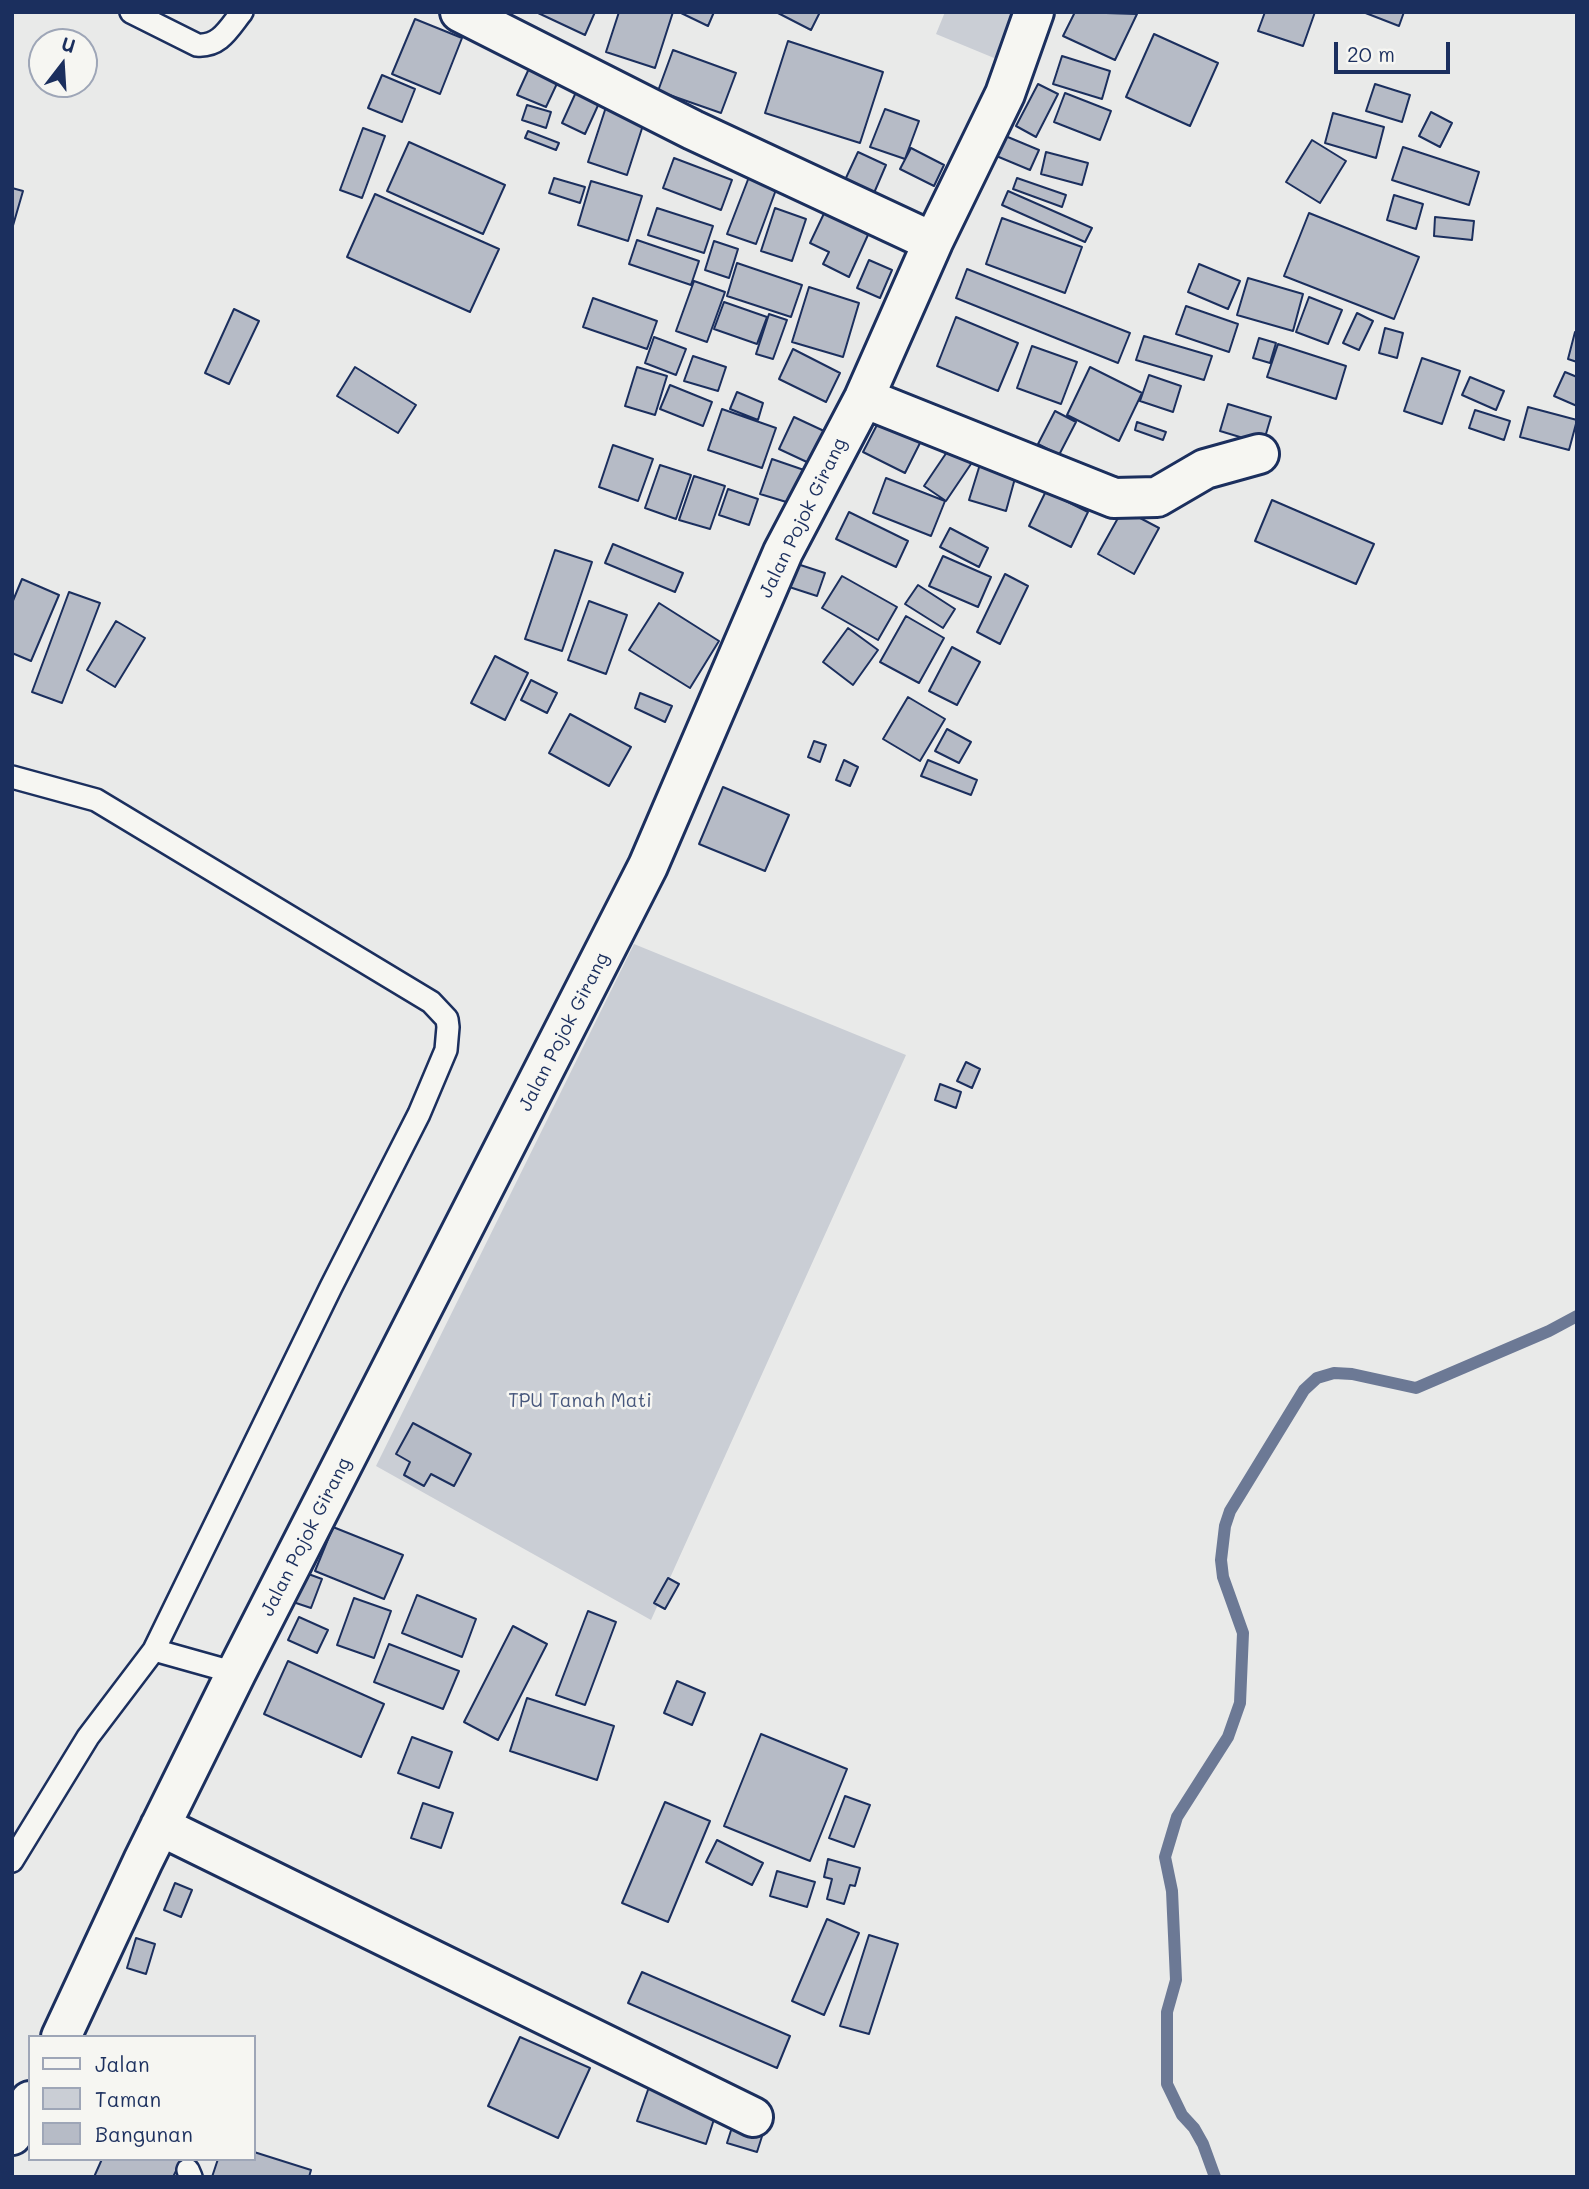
<!DOCTYPE html>
<style>
body{margin:0}
#map{position:relative;width:1589px;height:2189px;overflow:hidden;background:#e9eae9;font-family:Mali,sans-serif}
canvas{display:block}
.frame{position:absolute;inset:0;border:14px solid #1b2f5e;pointer-events:none}
.legend{position:absolute;left:28px;top:2035px;width:228px;height:126px;box-sizing:border-box;background:#f6f6f2;border:2px solid #9ea6b7;margin:0;padding:9px 12px;list-style:none;font-size:21px;color:#1b2f5e}
.legend li{display:flex;align-items:center;gap:14px;height:35px}
.legend b{width:35px;border:2px solid #9ea6b7}
.north{position:absolute;left:28px;top:28px;width:70px;height:70px;box-sizing:border-box;background:#f6f6f2;border:2px solid #9ea6b7;border-radius:50%;rotate:17deg;font-size:19px;font-weight:700;line-height:28px;text-align:center;color:#1b2f5e}
.north::after{content:'';display:block;margin:auto;width:24px;height:32px;background:#1b2f5e;clip-path:polygon(50% 0,100% 100%,50% 72%,0 100%)}
.scale{position:absolute;left:1334px;top:42px;width:116px;height:32px;box-sizing:border-box;border:4px solid #1b2f5e;border-top:0;padding-left:9px;font-size:21px;line-height:24px;white-space:nowrap;color:#1b2f5e;-webkit-text-stroke:5px #f6f6f2;paint-order:stroke}
</style>
<div id="map">
<canvas width="1589" height="2189"></canvas>
<div class="frame"></div>
<ul class="legend">
<li><b style="height:9px;background:#f6f6f2"></b>Jalan</li>
<li><b style="height:19px;background:#caced5"></b>Taman</li>
<li><b style="height:19px;background:#b6bbc6"></b>Bangunan</li>
</ul>
<div class="north">U</div>
<div class="scale">20 m</div>
</div>
<script>
const ctx = document.querySelector('canvas').getContext('2d');
ctx.lineJoin = 'round';
function paint(path, color) { ctx.fillStyle = color; ctx.fill(path, 'evenodd'); }
function stroke(path, color, width, dash) { ctx.strokeStyle = color; ctx.lineWidth = width; ctx.lineCap = dash ? 'butt' : 'round'; ctx.setLineDash(dash || []); ctx.stroke(path); }
function write(font, color, halo, rows, align = 'center') {
  ctx.font = font + ' Mali,sans-serif'; ctx.lineWidth = 5; ctx.setLineDash([]); ctx.textBaseline = 'middle'; ctx.strokeStyle = halo; ctx.fillStyle = color; for (const [text, x, y, turn = 0] of rows) {
    ctx.save(); ctx.translate(x, y); ctx.rotate((+turn || 0) * Math.PI / 180); ctx.textAlign = isNaN(turn) ? turn : align; if (halo) ctx.strokeText(text, 0, 0); ctx.fillText(text, 0, 0); ctx.restore();
  }
}
const green = new Path2D(`
 M 945,12 L 1028,12 L 1011,65 L 936,34 Z
 M 634,944 L 906,1055 L 651,1620 L 376,1466 Z`);
const stream = new Path2D(`
 M 1215,2177 L 1203,2144 L 1194,2128 L 1182,2115 L 1167,2084 L 1167,2012 L 1176,1980 L 1172,1891 L 1165,1857 L 1177,1817 L 1228,1737 L 1240,1703 L 1243,1633 L 1223,1577 L 1221,1560 L 1225,1526 L 1230,1511 L 1304,1390 L 1317,1378 L 1334,1373 L 1352,1374 L 1416,1388 L 1549,1331 L 1577,1316`);
const building = new Path2D(`
 M 536,12 L 595,12 L 585,35 Z
 M 619,12 L 673,12 L 655,68 L 606,52 Z
 M 679,12 L 714,12 L 708,26 Z
 M 776,12 L 820,12 L 811,30 Z
 M 1075,12 L 1137,14 L 1115,60 L 1063,36 Z
 M 1265,12 L 1315,12 L 1303,46 L 1258,31 Z
 M 1363,12 L 1404,12 L 1399,26 Z
 M 415,19 L 462,38 L 440,94 L 392,74 Z
 M 1154,34 L 1218,63 L 1190,126 L 1126,97 Z
 M 788,41 L 883,72 L 860,143 L 765,113 Z
 M 673,50 L 736,73 L 721,113 L 658,91 Z
 M 1062,56 L 1110,71 L 1102,99 L 1053,84 Z
 M 532,62 L 561,75 L 546,107 L 517,95 Z
 M 382,75 L 415,89 L 402,122 L 368,108 Z
 M 1038,84 L 1058,94 L 1036,137 L 1016,126 Z
 M 1375,84 L 1410,95 L 1402,122 L 1366,111 Z
 M 577,90 L 600,101 L 585,134 L 562,123 Z
 M 1065,93 L 1111,111 L 1100,140 L 1054,122 Z
 M 527,105 L 551,112 L 546,128 L 522,120 Z
 M 606,107 L 645,119 L 627,175 L 588,162 Z
 M 885,109 L 919,121 L 905,159 L 870,147 Z
 M 1431,112 L 1452,123 L 1440,147 L 1419,136 Z
 M 1333,113 L 1384,127 L 1376,158 L 1325,143 Z
 M 363,128 L 385,136 L 362,198 L 340,190 Z
 M 528,131 L 559,143 L 556,150 L 525,138 Z
 M 1003,135 L 1039,150 L 1030,170 L 994,155 Z
 M 1312,140 L 1346,161 L 1320,203 L 1286,182 Z
 M 409,142 L 505,185 L 483,234 L 387,191 Z
 M 1403,147 L 1479,172 L 1469,205 L 1392,180 Z
 M 911,148 L 944,165 L 934,186 L 900,169 Z
 M 858,152 L 886,165 L 874,193 L 845,180 Z
 M 1046,152 L 1088,163 L 1082,185 L 1041,174 Z
 M 674,158 L 732,180 L 721,210 L 663,188 Z
 M 749,177 L 777,187 L 756,244 L 727,234 Z
 M 554,178 L 585,187 L 580,203 L 549,193 Z
 M 1017,178 L 1066,195 L 1062,207 L 1013,189 Z
 M 591,181 L 642,196 L 628,241 L 578,225 Z
 M 12,188 L 23,191 L 12,229 Z
 M 1008,191 L 1092,228 L 1085,242 L 1002,205 Z
 M 375,194 L 499,249 L 470,312 L 347,257 Z
 M 1394,195 L 1423,204 L 1416,229 L 1387,220 Z
 M 828,205 L 872,226 L 849,277 L 823,264 L 829,252 L 810,243 Z
 M 657,208 L 713,226 L 704,253 L 648,235 Z
 M 775,208 L 806,219 L 792,261 L 761,251 Z
 M 1309,213 L 1419,257 L 1394,319 L 1284,276 Z
 M 1435,217 L 1474,221 L 1472,240 L 1434,236 Z
 M 1002,218 L 1082,247 L 1065,293 L 986,264 Z
 M 637,240 L 699,261 L 691,285 L 629,264 Z
 M 714,241 L 738,249 L 729,278 L 705,270 Z
 M 869,260 L 892,270 L 880,298 L 857,288 Z
 M 737,263 L 802,285 L 791,317 L 727,296 Z
 M 1199,264 L 1240,281 L 1228,309 L 1188,292 Z
 M 967,269 L 1130,333 L 1118,363 L 956,298 Z
 M 1248,278 L 1303,294 L 1293,331 L 1237,315 Z
 M 694,281 L 725,292 L 707,342 L 676,331 Z
 M 809,287 L 859,303 L 843,357 L 792,342 Z
 M 1309,297 L 1342,310 L 1328,344 L 1296,332 Z
 M 593,298 L 657,321 L 647,349 L 583,327 Z
 M 724,302 L 767,317 L 757,344 L 714,329 Z
 M 1186,306 L 1238,324 L 1229,352 L 1176,334 Z
 M 234,309 L 259,321 L 229,384 L 205,373 Z
 M 1357,313 L 1373,321 L 1359,350 L 1343,343 Z
 M 769,314 L 787,320 L 773,359 L 756,354 Z
 M 956,317 L 1018,343 L 998,391 L 937,366 Z
 M 1385,328 L 1403,333 L 1397,358 L 1379,353 Z
 M 1575,332 L 1577,333 L 1577,362 L 1568,359 Z
 M 1144,336 L 1212,356 L 1204,380 L 1136,360 Z
 M 654,337 L 686,349 L 676,375 L 645,363 Z
 M 1259,338 L 1276,343 L 1270,363 L 1253,358 Z
 M 1278,344 L 1346,366 L 1336,399 L 1267,377 Z
 M 1032,346 L 1077,362 L 1061,404 L 1017,388 Z
 M 793,349 L 840,373 L 826,402 L 779,379 Z
 M 693,356 L 726,367 L 718,391 L 684,381 Z
 M 1422,358 L 1460,371 L 1442,424 L 1404,411 Z
 M 355,367 L 416,405 L 398,433 L 337,396 Z
 M 637,367 L 667,376 L 655,415 L 625,406 Z
 M 1090,367 L 1142,393 L 1119,441 L 1067,415 Z
 M 1565,372 L 1577,377 L 1577,406 L 1554,396 Z
 M 1149,375 L 1181,386 L 1173,412 L 1140,401 Z
 M 1470,377 L 1504,391 L 1496,410 L 1462,395 Z
 M 670,385 L 712,402 L 703,426 L 660,409 Z
 M 737,392 L 763,403 L 758,420 L 730,409 Z
 M 1228,404 L 1271,417 L 1263,444 L 1220,431 Z
 M 1528,407 L 1577,420 L 1569,450 L 1520,437 Z
 M 722,409 L 776,428 L 762,468 L 708,450 Z
 M 1475,410 L 1510,421 L 1504,440 L 1469,428 Z
 M 1055,411 L 1076,422 L 1059,455 L 1038,444 Z
 M 794,417 L 824,431 L 809,463 L 779,449 Z
 M 879,421 L 921,441 L 905,473 L 863,452 Z
 M 1137,422 L 1166,432 L 1163,440 L 1135,430 Z
 M 613,445 L 653,459 L 638,501 L 599,487 Z
 M 951,446 L 973,461 L 946,501 L 924,486 Z
 M 772,459 L 804,470 L 793,504 L 760,494 Z
 M 981,461 L 1017,471 L 1006,511 L 969,500 Z
 M 660,465 L 691,475 L 676,519 L 645,508 Z
 M 694,476 L 725,486 L 710,529 L 679,520 Z
 M 886,478 L 945,501 L 931,536 L 873,513 Z
 M 728,489 L 758,499 L 749,525 L 719,515 Z
 M 1046,491 L 1088,512 L 1071,547 L 1029,526 Z
 M 1272,500 L 1374,544 L 1356,584 L 1255,541 Z
 M 1123,509 L 1159,528 L 1134,574 L 1098,554 Z
 M 849,512 L 908,541 L 896,567 L 836,539 Z
 M 950,528 L 988,548 L 979,567 L 940,547 Z
 M 613,544 L 683,573 L 675,592 L 605,563 Z
 M 555,550 L 592,562 L 562,651 L 525,639 Z
 M 943,556 L 991,577 L 978,607 L 929,586 Z
 M 788,561 L 825,573 L 817,596 L 780,584 Z
 M 1005,574 L 1028,586 L 1000,644 L 977,632 Z
 M 842,576 L 897,607 L 878,640 L 822,608 Z
 M 22,579 L 59,595 L 31,661 L 12,653 L 12,603 Z
 M 918,585 L 955,609 L 943,628 L 905,604 Z
 M 69,592 L 100,603 L 62,703 L 32,692 Z
 M 589,601 L 627,615 L 606,674 L 568,660 Z
 M 659,603 L 719,641 L 690,688 L 629,650 Z
 M 906,616 L 944,638 L 919,683 L 880,662 Z
 M 116,621 L 145,638 L 115,687 L 87,670 Z
 M 848,628 L 878,650 L 853,685 L 823,662 Z
 M 952,647 L 980,662 L 957,705 L 929,691 Z
 M 495,656 L 528,673 L 505,720 L 471,703 Z
 M 531,680 L 557,693 L 547,713 L 521,700 Z
 M 640,693 L 672,706 L 665,722 L 635,708 Z
 M 908,697 L 945,719 L 920,761 L 883,739 Z
 M 570,714 L 631,747 L 609,786 L 549,753 Z
 M 947,729 L 971,742 L 959,763 L 935,751 Z
 M 814,741 L 826,745 L 820,762 L 808,757 Z
 M 844,760 L 858,767 L 850,786 L 836,780 Z
 M 928,760 L 977,780 L 971,795 L 921,776 Z
 M 723,787 L 789,815 L 765,871 L 699,844 Z
 M 966,1062 L 980,1069 L 972,1088 L 957,1081 Z
 M 940,1084 L 961,1092 L 956,1108 L 935,1100 Z
 M 413,1423 L 471,1454 L 454,1486 L 431,1474 L 424,1486 L 404,1475 L 410,1462 L 396,1454 Z
 M 333,1527 L 403,1555 L 384,1599 L 315,1571 Z
 M 303,1572 L 322,1579 L 311,1608 L 293,1602 Z
 M 668,1578 L 679,1584 L 665,1609 L 654,1603 Z
 M 417,1595 L 476,1619 L 462,1657 L 402,1633 Z
 M 354,1598 L 391,1611 L 374,1658 L 337,1645 Z
 M 588,1611 L 616,1622 L 585,1705 L 556,1695 Z
 M 299,1617 L 328,1630 L 317,1653 L 288,1640 Z
 M 513,1626 L 547,1644 L 498,1740 L 464,1722 Z
 M 389,1644 L 459,1671 L 443,1709 L 374,1682 Z
 M 288,1661 L 384,1704 L 361,1757 L 264,1714 Z
 M 677,1681 L 705,1693 L 692,1725 L 664,1713 Z
 M 527,1698 L 614,1726 L 597,1780 L 510,1751 Z
 M 761,1734 L 847,1769 L 810,1861 L 724,1826 Z
 M 412,1737 L 452,1752 L 439,1788 L 398,1773 Z
 M 845,1796 L 870,1805 L 854,1847 L 829,1838 Z
 M 665,1802 L 710,1821 L 668,1922 L 622,1903 Z
 M 423,1803 L 453,1813 L 441,1848 L 411,1838 Z
 M 717,1840 L 763,1863 L 752,1885 L 706,1862 Z
 M 828,1859 L 860,1868 L 855,1886 L 850,1885 L 844,1904 L 827,1899 L 832,1879 L 824,1877 Z
 M 777,1871 L 815,1882 L 807,1907 L 770,1896 Z
 M 175,1883 L 192,1890 L 181,1917 L 164,1910 Z
 M 827,1919 L 859,1933 L 824,2015 L 792,2001 Z
 M 869,1935 L 898,1944 L 869,2034 L 840,2026 Z
 M 136,1938 L 155,1944 L 146,1974 L 127,1968 Z
 M 642,1972 L 790,2036 L 777,2068 L 628,2003 Z
 M 520,2037 L 590,2068 L 558,2138 L 488,2106 Z
 M 649,2087 L 717,2110 L 706,2144 L 637,2121 Z
 M 734,2121 L 764,2130 L 757,2152 L 727,2143 Z
 M 254,2152 L 311,2170 L 309,2177 L 212,2177 L 218,2159 L 254,2159 Z
 M 102,2159 L 182,2159 L 173,2177 L 94,2177 Z`);
const lane = new Path2D(`
 M 131,12 L 197,45 C 220,47 229,28 242,12
 M 12,777 L 96,800 L 431,1002 L 447,1019 L 448,1027 L 446,1050 L 419,1114 L 331,1287 L 154,1650 L 236,1673
 M 12,1861 L 88,1737 L 154,1650
 M 188,2170 L 191,2177`);
const street = new Path2D(`
 M 460,12 L 693,130 L 933,242
 M 864,398 L 1114,498 L 1157,497 L 1205,469 L 1259,454
 M 160,1826 L 753,2117
 M 61,2037 L 143,1861 L 236,1673 L 648,866 L 783,552 L 864,398 L 933,242 L 1005,94 L 1034,12
 M 12,2135 L 30,2101`);
const streetNames = [
 ["Jalan Pojok Girang",803,518,-64],
 ["Jalan Pojok Girang",564,1032,-63],
 ["Jalan Pojok Girang",306,1537,-63]
];
const parkNames = [
 ["TPU Tanah Mati",580,1401]
];
paint(green, '#caced5');
stroke(stream, '#6c7995', 12);
paint(building, '#b6bbc6');
stroke(building, '#1b2f5e', 2);
stroke(lane, '#1b2f5e', 26);
stroke(street, '#1b2f5e', 44);
stroke(lane, '#f6f6f2', 21);
stroke(street, '#f6f6f2', 38);
write('19px', '#1b2f5e', '#f6f6f2', streetNames);
write('19px', '#47577c', '#f6f6f2', parkNames);
</script>
